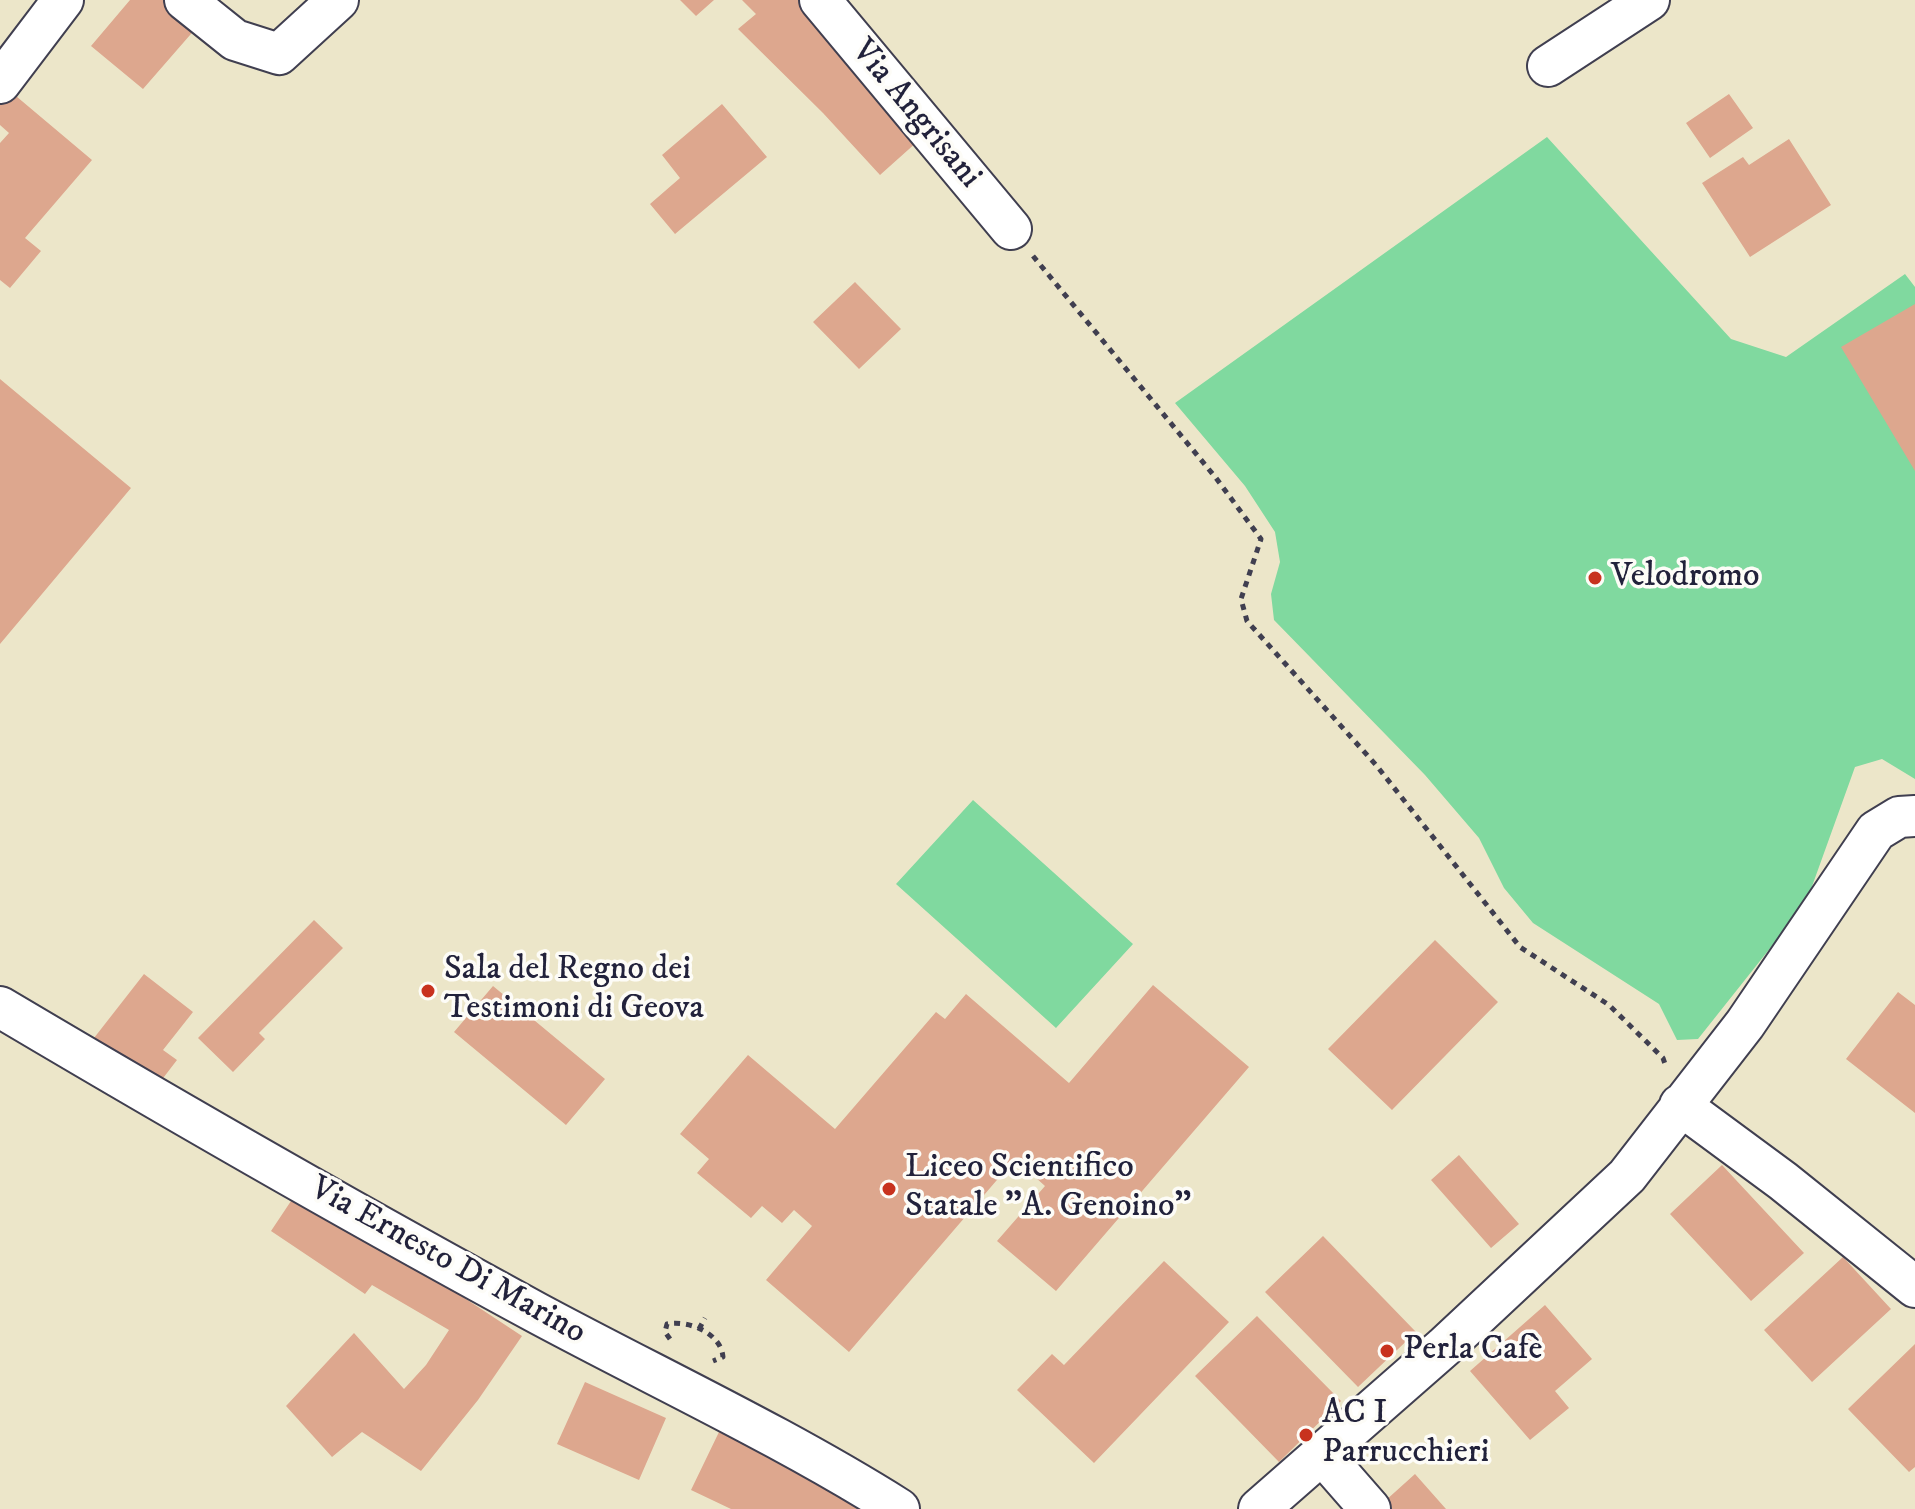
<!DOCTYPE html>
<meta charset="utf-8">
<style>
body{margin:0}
canvas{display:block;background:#ece6c9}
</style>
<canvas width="1915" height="1509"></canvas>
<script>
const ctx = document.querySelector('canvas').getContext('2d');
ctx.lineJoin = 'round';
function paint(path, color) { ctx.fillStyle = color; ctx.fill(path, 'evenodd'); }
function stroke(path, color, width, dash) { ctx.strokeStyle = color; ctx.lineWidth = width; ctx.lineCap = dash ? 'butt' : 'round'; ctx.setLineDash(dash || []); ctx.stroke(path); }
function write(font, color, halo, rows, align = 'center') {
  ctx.font = font + ' "IM FELL DW Pica",serif'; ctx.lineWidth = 7; ctx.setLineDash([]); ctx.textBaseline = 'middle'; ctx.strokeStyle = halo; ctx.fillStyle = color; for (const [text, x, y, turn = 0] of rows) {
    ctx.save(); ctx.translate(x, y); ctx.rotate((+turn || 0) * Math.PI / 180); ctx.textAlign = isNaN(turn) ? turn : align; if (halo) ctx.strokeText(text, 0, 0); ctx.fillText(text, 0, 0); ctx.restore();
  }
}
const green = new Path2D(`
 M 1547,137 L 1731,339 L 1786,357 L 1905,274 L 1915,287 L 1915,779 L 1882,759 L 1855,767 L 1806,903 L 1698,1039 L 1677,1040 L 1659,1004 L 1533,923 L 1504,888 L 1479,838 L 1425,775 L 1274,620 L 1271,594 L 1280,562 L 1275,532 L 1245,486 L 1175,403 Z
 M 973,800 L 1133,944 L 1056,1028 L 896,884 Z`);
const building = new Path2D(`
 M 130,0 L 165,0 L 197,27 L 143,89 L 91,46 Z
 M 680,0 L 714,0 L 696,16 Z
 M 742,0 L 812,0 L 927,133 L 880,175 L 823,113 L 738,29 L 756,14 Z
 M 10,91 L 92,160 L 25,238 L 41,251 L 10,288 L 0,280 L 0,143 L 9,133 L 0,125 L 0,102 Z
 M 1729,94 L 1753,128 L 1710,158 L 1686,123 Z
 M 722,104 L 767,157 L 675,234 L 650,204 L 680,178 L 662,155 Z
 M 1789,139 L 1831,205 L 1750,257 L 1702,183 L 1743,157 L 1749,165 Z
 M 855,282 L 901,329 L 859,369 L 813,322 Z
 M 1915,304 L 1915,471 L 1841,347 Z
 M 0,379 L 131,488 L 0,644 Z
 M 314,920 L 343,948 L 259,1033 L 265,1039 L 233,1072 L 198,1038 Z
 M 1435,940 L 1498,1002 L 1392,1110 L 1328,1049 Z
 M 144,974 L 193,1012 L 163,1050 L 177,1060 L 157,1086 L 94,1038 Z
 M 1153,985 L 1249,1067 L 1056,1291 L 997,1241 L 1045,1186 L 1015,1159 L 849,1352 L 766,1280 L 812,1226 L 794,1210 L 782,1223 L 762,1206 L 751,1218 L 697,1173 L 709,1159 L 680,1134 L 748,1055 L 835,1129 L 936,1012 L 945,1019 L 966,994 L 1069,1083 Z
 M 493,986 L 605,1079 L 566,1125 L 454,1032 Z
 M 1898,992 L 1915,1005 L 1915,1113 L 1846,1059 Z
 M 1459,1155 L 1519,1224 L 1491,1248 L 1431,1180 Z
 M 1722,1165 L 1804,1253 L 1751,1301 L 1670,1214 Z
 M 299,1189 L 522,1336 L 478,1400 L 421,1471 L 362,1432 L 332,1457 L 286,1406 L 354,1333 L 404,1389 L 426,1365 L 449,1330 L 372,1285 L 365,1294 L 271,1231 Z
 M 1323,1236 L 1416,1332 L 1358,1387 L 1265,1292 Z
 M 1843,1257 L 1891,1309 L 1812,1382 L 1764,1330 Z
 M 1164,1261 L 1229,1322 L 1094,1463 L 1017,1390 L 1052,1354 L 1064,1365 Z
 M 1545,1305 L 1592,1359 L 1555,1391 L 1569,1408 L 1530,1440 L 1470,1371 Z
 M 1257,1316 L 1341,1401 L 1279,1462 L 1195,1376 Z
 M 1915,1344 L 1915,1467 L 1909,1472 L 1848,1409 Z
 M 585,1382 L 666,1418 L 639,1480 L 557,1444 Z
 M 719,1432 L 852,1496 L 874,1509 L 731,1509 L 691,1490 Z
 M 1415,1474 L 1446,1509 L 1392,1509 L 1385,1501 Z`);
const path = new Path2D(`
 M 1033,256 L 1216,478 L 1261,539 L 1241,599 L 1247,621 L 1376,765 L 1520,947 L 1609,1005 L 1663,1058 L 1666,1067
 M 699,1329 L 705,1318
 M 670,1339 L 665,1332 L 667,1324 C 689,1320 721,1333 723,1357 L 713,1361`);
const minor = new Path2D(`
 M 185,0 L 235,40 L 279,54 L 338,0
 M 820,0 L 1011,229
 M 1548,66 L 1649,0
 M 0,83 L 63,0
 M 0,1007 C 177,1112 356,1215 537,1313 C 658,1378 783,1436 899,1509
 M 1680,1105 L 1783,1181 L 1915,1287
 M 1322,1454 L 1370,1509
 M 1259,1509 L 1444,1347 L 1627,1176 L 1745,1024 L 1876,831 L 1899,817 L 1915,816`);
const markers = [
 [1595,578,8,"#c8321e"],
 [428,991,8,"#c8321e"],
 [889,1189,8,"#c8321e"],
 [1387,1351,8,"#c8321e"],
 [1306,1435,8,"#c8321e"]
];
const streetNames = [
 ["Via Angrisani",915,115,50],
 ["Via Ernesto Di Marino",447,1262,29]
];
const poiNames = [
 ["Velodromo",1611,578],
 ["Sala del Regno dei",444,971],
 ["Testimoni di Geova",444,1010],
 ["Liceo Scientifico",905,1169],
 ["Statale \"A. Genoino\"",905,1208],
 ["Perla Cafè",1403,1351],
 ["AC I",1322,1415],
 ["Parrucchieri",1322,1454]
];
paint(green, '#80d99f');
paint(building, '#dda78e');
stroke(minor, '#403f50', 44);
stroke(path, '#403f50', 5, [6, 6]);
stroke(minor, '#fff', 40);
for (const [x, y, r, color] of markers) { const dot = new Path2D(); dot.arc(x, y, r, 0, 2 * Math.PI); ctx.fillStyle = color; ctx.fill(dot); stroke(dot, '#fdfcf7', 3); }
write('34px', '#22223b', '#fdfcf7', streetNames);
write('34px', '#22223b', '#fdfcf7', poiNames, 'left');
</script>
